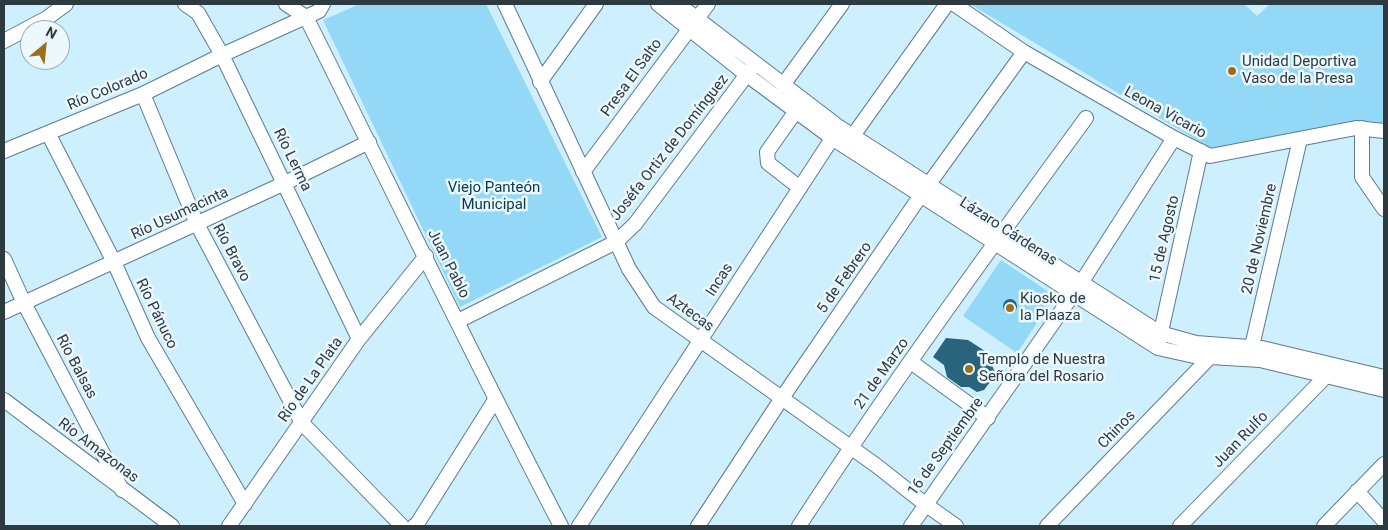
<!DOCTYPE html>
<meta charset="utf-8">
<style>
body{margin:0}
#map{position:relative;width:1388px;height:530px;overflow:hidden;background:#cdeffe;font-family:Roboto,sans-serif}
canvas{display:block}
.frame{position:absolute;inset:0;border:5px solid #2d3a40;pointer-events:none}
.north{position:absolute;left:20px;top:20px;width:50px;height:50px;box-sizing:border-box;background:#ebf8fe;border:1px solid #9facb2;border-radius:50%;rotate:28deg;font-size:14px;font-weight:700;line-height:20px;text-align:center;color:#2d3a40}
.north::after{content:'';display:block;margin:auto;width:18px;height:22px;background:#9c6f1f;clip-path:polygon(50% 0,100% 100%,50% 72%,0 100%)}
</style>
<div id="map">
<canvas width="1388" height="530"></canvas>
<div class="frame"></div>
<div class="north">N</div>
</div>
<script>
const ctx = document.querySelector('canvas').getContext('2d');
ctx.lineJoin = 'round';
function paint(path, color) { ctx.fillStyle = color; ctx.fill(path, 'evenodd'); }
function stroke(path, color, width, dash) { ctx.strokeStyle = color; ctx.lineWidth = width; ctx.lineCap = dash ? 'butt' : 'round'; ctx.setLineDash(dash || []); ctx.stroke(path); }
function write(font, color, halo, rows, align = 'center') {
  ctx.font = font + ' Roboto,sans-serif'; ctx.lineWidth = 5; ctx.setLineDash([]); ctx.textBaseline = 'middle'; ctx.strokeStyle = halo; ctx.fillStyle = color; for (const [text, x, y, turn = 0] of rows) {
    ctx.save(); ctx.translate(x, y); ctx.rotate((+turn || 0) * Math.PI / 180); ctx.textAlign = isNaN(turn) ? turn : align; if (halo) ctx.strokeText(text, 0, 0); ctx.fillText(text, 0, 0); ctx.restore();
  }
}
const green = new Path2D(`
 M 360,4 L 486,4 L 602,237 L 460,307 L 323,20 Z
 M 970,4 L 1244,4 L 1257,16 L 1270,4 L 1384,4 L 1384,127 L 1213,150 Z
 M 1001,260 L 1055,296 L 1017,353 L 963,316 Z`);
const building = new Path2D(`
 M1003 306a7 7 0 1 1 14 0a7 7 0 1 1-14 0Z
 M 946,338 L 968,340 L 985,351 L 996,374 L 984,390 L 977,392 L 969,387 L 961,387 L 947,377 L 944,365 L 933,357 Z`);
const minor = new Path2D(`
 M 185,4 L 198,13 L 222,55 L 359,339
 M 286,4 L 306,17 C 391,187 473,358 561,526
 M 505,4 L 629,269 L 654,307 L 877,466 L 925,504 L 956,526
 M 658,4 L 747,75 L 832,138 L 1158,348 L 1194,356 L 1260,360 L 1384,390
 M 678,4 L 839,127 L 1160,333 L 1196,343 L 1262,348 L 1384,377
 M 954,4 L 1024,52 L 1174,138 L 1210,156 L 1356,128 L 1384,131
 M 4,41 L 47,18 L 66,4
 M 540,82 L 596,4
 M 783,85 L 842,4
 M 143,94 L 197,224 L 302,423 L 402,526
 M 796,111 L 767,152 L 768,163 L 800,188
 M 1362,128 L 1362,177 L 1384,209
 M 48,133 L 114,262 L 148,338 L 245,504
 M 847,144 L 947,4
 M 4,151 L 143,94 L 222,55 L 319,11 L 323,4
 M 583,172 L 708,4
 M 4,259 L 24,303 L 122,490
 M 4,312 L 285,183 L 369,142
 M 458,321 L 616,242 L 635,224 L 751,69
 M 1159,341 L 1201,151
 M 1250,355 L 1300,139
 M 911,362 L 988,418
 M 4,400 L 172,526
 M 1357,491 L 1384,521
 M 229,526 L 359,339 L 426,256
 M 414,526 L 417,524 L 495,400
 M 579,526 L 837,131
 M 698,526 L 782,398 L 921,195 L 1024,52
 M 799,526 C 889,387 988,252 1086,118
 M 911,526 L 1081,283 L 1174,138
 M 1047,526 L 1213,354
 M 1180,526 L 1331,371
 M 1324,526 L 1384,464`);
const markers = [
 [1232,71,5,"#9c6f1f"],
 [1010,308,5,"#9c6f1f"],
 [969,369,5,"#9c6f1f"]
];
const poiNames = [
 ["Unidad Deportiva",1242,62],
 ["Vaso de la Presa",1242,79],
 ["Kiosko de",1020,299],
 ["la Plaaza",1020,316],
 ["Templo de Nuestra",979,360],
 ["Señora del Rosario",979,377]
];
const streetNames = [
 ["Presa El Salto",632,78,-54],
 ["Río Colorado",108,90,-23],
 ["Leona Vicario",1165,113,29],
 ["Joséfa Ortiz de Domínguez",670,148,-52],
 ["Río Lerma",292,160,64],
 ["Río Usumacinta",180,214,-25],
 ["Lázaro Cárdenas",1008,232,33],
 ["15 de Agosto",1165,239,-77],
 ["20 de Noviembre",1260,239,-77],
 ["Río Bravo",231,253,62],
 ["Juan Pablo",448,264,63],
 ["5 de Febrero",845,278,-55],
 ["Incas",720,280,-57],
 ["Aztecas",690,313,36],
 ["Río Pánuco",156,314,64],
 ["Río Balsas",76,367,62],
 ["21 de Marzo",882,374,-55],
 ["Río de La Plata",311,380,-55],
 ["Chinos",1117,430,-46],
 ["Juan Rulfo",1241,440,-46],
 ["16 de Septiembre",946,447,-54],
 ["Río Amazonas",98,451,37]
];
const parkNames = [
 ["Viejo Panteón",494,188],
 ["Municipal",494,205]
];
paint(green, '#93d9f7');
paint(building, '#28647c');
stroke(minor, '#5e7c8a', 16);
stroke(minor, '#fff', 14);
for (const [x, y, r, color] of markers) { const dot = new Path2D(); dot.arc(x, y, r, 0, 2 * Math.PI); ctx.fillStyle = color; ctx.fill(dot); stroke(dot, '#ebf8fe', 2); }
write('15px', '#2d3a40', '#ebf8fe', poiNames, 'left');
write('15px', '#2d3a40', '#ebf8fe', streetNames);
write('15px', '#04394b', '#ebf8fe', parkNames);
</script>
